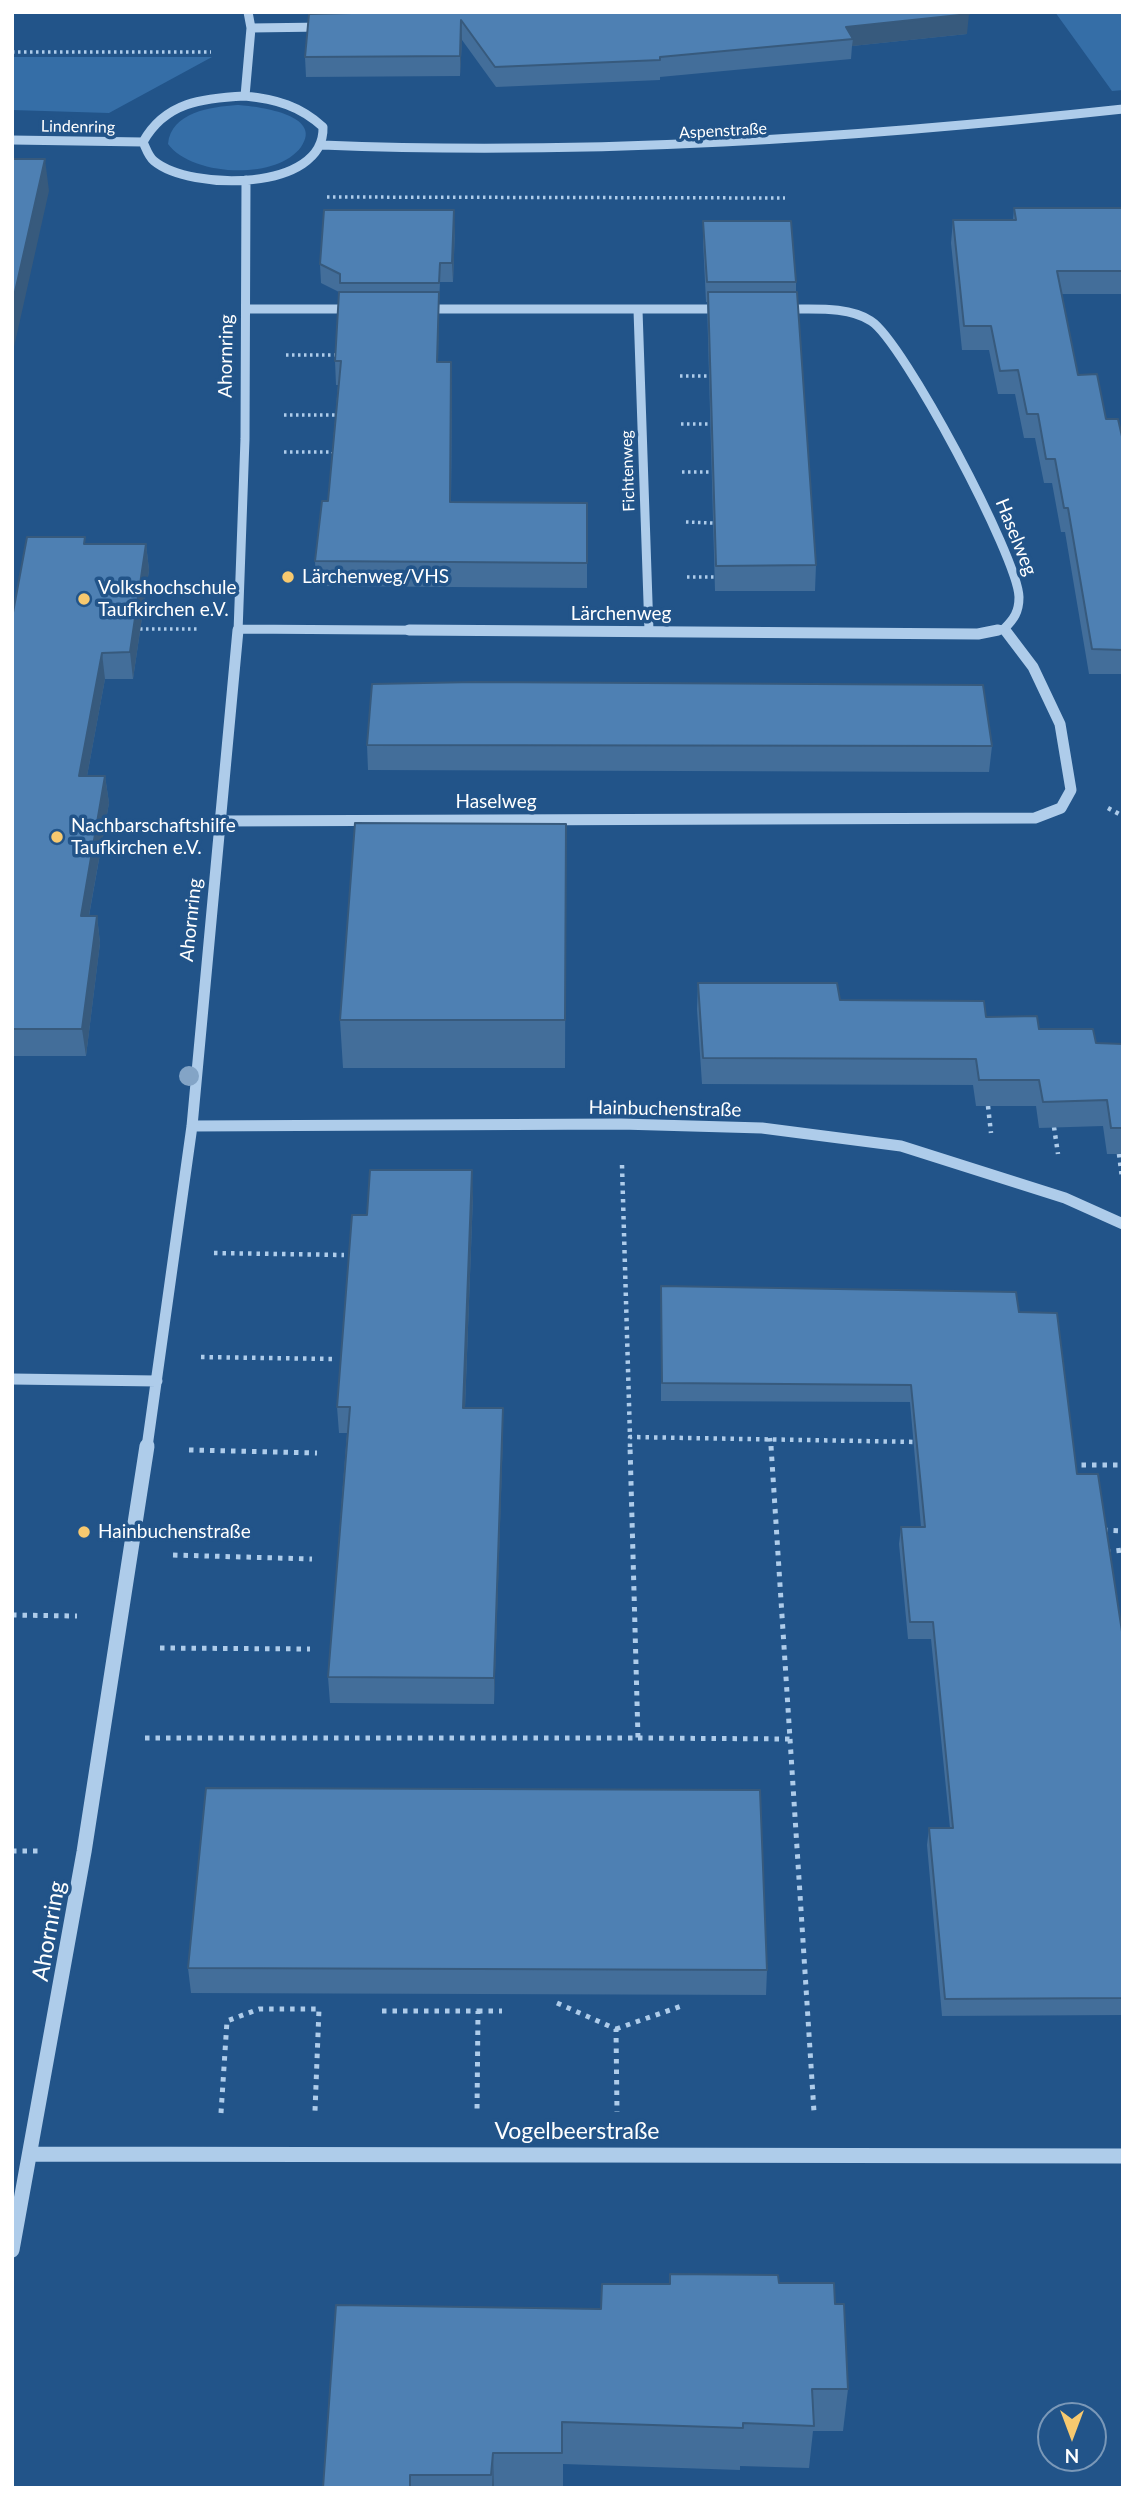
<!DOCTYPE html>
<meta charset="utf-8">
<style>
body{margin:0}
#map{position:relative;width:1135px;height:2500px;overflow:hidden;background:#225489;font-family:Lato,sans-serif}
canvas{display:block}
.frame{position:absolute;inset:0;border:14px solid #fff;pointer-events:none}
.north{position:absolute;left:1037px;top:2402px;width:70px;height:70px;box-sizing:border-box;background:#225489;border:2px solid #7a98b8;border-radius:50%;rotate:180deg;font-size:19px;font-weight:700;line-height:28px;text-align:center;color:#fff}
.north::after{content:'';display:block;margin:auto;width:24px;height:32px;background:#f7c96f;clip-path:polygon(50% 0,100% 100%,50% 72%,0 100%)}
</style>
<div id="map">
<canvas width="1135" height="2500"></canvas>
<div class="frame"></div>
<div class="north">N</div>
</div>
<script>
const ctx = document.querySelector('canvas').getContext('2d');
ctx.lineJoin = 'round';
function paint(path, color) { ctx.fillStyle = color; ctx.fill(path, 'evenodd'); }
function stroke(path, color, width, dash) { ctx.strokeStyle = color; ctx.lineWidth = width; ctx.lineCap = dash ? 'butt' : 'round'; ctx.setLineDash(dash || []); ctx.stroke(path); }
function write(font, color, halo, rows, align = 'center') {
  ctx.font = font + ' Lato,sans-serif'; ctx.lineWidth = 7; ctx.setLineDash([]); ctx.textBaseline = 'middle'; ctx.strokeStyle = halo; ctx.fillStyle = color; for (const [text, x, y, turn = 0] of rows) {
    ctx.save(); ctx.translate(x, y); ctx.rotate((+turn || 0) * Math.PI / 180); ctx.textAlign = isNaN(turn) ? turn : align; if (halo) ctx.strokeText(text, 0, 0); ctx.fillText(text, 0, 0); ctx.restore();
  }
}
const green = new Path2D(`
 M 1055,12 L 1123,12 L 1123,90 L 1112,91 Z
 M 12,57 L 212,57 L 109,113 L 12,110 Z
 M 237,105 C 255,106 325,114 301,147 C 276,181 191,176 168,144 C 171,112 211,107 237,105 Z`);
const pathFar2 = new Path2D(`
 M 12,52 L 211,52
 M 327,197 L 785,198
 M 286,355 L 338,355
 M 680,376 L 710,376
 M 284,415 L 338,415
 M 681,424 L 711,424
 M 284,452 L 333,452 L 333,457
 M 682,472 L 713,472
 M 686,522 L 713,523
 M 687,577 L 715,577
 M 140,629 L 198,629`);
const pathFar1 = new Path2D(`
 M 1108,808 L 1123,816
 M 988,1106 L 991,1133
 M 1054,1127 L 1058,1154
 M 1119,1154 L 1122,1178
 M 622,1165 L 630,1437
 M 214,1253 L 344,1255
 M 201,1357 L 333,1359
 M 770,1438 L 771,1447
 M 630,1447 L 630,1437 L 919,1442`);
const path = new Path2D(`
 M 189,1450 L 317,1453
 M 1071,1465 L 1123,1465
 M 1103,1530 L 1123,1531
 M 1106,1552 L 1123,1550
 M 173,1555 L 312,1559
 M 12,1615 L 77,1616
 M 160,1648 L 310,1649
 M 145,1738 L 638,1738 L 630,1446
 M 638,1738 L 790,1739 L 771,1446
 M 790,1739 L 814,2112
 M 12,1851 L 39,1851
 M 557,2003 L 616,2029 L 617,2112
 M 382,2011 L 478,2011 L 477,2112
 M 478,2011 L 502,2011
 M 616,2029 L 684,2005
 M 221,2113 L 227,2021 L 259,2009 L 319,2009 L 315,2111`);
const minorFar2 = new Path2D(`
 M 251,28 L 324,27
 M 245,96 C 276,99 300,106 323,127 C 325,192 190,191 154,161 C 148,156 146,148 143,142 C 165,102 203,98 245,96 Z
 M 245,96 L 251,28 L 248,12
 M 12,140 L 143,142
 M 322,145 C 591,156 856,138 1123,109
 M 246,309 L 355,309
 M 425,309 L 722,309
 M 782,309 C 809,310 847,305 871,321 C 903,341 1018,558 1019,597 C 1019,612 1014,619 1004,629 L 1006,632
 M 638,310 L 649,631
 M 238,629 L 668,632
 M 238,632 L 245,439 L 246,180
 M 989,632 L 1004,629`);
const minorFar1 = new Path2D(`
 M 409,630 L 978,634 L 998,630
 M 220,821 L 1035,818 L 1061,808 L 1071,790 L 1060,724 L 1033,667 L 1005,630
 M 192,1126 L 621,1124 L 762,1128 L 901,1146 L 1065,1198 L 1123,1224
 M 12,1379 L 157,1381
 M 147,1447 L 192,1126 L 238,630`);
const minor = new Path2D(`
 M 31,2154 L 1123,2156
 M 12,2250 L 84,1852 L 147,1446`);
const trees = [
 [189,1076]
];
const wall = new Path2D(`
 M 311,12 L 967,12 L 967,34 L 852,46 L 851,59 L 660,77 L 660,80 L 496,87 L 462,40 L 460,76 L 306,77 L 305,57 Z
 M 1014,208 L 1123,208 L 1123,294 L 1062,294 L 1078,375 L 1106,419 L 1123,441 L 1123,674 L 1089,674 L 1065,532 L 1061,532 L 1052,483 L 1044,483 L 1035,438 L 1024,438 L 1015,394 L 998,394 L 989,350 L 962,350 L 951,243 L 953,220 L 1013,220 Z
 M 703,221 L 796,282 L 796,292 L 816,565 L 815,591 L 715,591 L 707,302 L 706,302 L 703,241 Z
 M 455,228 L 453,282 L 440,282 L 439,302 L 438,362 L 452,386 L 451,502 L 587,503 L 587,588 L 316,586 L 315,561 L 328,501 L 338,385 L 336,385 L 335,361 L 339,292 L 321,283 L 320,264 Z
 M 86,544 L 146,544 L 149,570 L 133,679 L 105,679 L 87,776 L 105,776 L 109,803 L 89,916 L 97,916 L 100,943 L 86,1056 L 13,1056 L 12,1062 L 12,618 Z
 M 367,745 L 992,746 L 989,772 L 368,770 Z
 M 566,824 L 565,1068 L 343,1068 L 340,1020 Z
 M 698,983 L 986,1017 L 1096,1043 L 1123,1044 L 1123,1154 L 1107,1154 L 1103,1126 L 1039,1128 L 1036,1106 L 976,1106 L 973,1085 L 702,1084 L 697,1009 Z
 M 473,1196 L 465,1408 L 503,1434 L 494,1704 L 330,1703 L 328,1677 L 347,1433 L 339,1433 L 337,1407 L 367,1215 Z
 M 661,1286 L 1019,1312 L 1077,1474 L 1123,1638 L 1123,2015 L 942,2016 L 927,1845 L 929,1828 L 950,1828 L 931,1639 L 908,1639 L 899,1544 L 901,1527 L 921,1527 L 910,1402 L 661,1401 Z
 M 188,1968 L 767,1970 L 766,1995 L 191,1993 Z
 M 670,2274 L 779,2283 L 835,2304 L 848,2389 L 843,2431 L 813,2431 L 809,2468 L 740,2466 L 740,2470 L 563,2464 L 563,2488 L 323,2488 L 601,2309 L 669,2284 Z`);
const shadedWall = new Path2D(`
 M 969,14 L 967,34 L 852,46 L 853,39 L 846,27 Z
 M 461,20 L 462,40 L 460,76 L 460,56 Z
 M 45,159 L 49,191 L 12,356 L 12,305 Z
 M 454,210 L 455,228 L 453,282 L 452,263 Z
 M 439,292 L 439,316 L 437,386 L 437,362 Z
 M 451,362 L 452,386 L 450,527 L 450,502 Z
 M 146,544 L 149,570 L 133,679 L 130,652 Z
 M 102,653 L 105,679 L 82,803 L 79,776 Z
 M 105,776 L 109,803 L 84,943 L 81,916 Z
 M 97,916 L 100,943 L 86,1056 L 82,1029 Z
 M 472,1170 L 473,1196 L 464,1434 L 463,1408 Z
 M 503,1408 L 503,1434 L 494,1704 L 494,1678 Z
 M 493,2453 L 494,2488 L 492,2488 Z`);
const building = new Path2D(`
 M 395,12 L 967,12 L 969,14 L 846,27 L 853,39 L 660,57 L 660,60 L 495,67 L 461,20 L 460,56 L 305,57 L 309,14 Z
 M 12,159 L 45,159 L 12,305 Z
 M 1014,208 L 1123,208 L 1123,271 L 1057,271 L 1078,375 L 1097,374 L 1106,419 L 1118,419 L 1123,441 L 1123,650 L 1092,649 L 1068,508 L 1064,508 L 1055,459 L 1046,459 L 1038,414 L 1027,414 L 1018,370 L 1000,371 L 991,326 L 964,326 L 953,220 L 1016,220 Z
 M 324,210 L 454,210 L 452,263 L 440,263 L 439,283 L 340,283 L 340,274 L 320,264 Z
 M 703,221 L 791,221 L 796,282 L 707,282 Z
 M 339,292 L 439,292 L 437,362 L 451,362 L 450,502 L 587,503 L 587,563 L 315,561 L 322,501 L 328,501 L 341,361 L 335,361 Z
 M 708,292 L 797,292 L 816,565 L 716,566 Z
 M 27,537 L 85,537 L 84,544 L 146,544 L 130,652 L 102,653 L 79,776 L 105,776 L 81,916 L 97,916 L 82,1029 L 12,1029 L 12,618 Z
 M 475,682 L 983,685 L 992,746 L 367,745 L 372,684 Z
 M 355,823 L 566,824 L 565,1020 L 340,1020 Z
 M 698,983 L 837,983 L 840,1000 L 984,1001 L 986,1017 L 1037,1016 L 1039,1029 L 1093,1029 L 1096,1043 L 1123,1044 L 1123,1128 L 1111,1128 L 1107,1100 L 1043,1102 L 1039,1080 L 979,1080 L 976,1059 L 703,1058 Z
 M 370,1170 L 472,1170 L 463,1408 L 503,1408 L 494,1678 L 328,1677 L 350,1407 L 337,1407 L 352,1215 L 367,1215 Z
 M 661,1286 L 1016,1292 L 1019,1312 L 1057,1313 L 1077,1474 L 1098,1474 L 1123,1638 L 1123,1998 L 945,1999 L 929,1828 L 953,1828 L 933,1622 L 910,1622 L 901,1527 L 925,1527 L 911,1385 L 662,1383 Z
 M 206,1788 L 760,1790 L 767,1970 L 188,1968 Z
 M 670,2274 L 778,2275 L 779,2283 L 834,2283 L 835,2304 L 844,2304 L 848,2389 L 812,2389 L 814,2426 L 743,2423 L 743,2428 L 562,2422 L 562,2453 L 493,2453 L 491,2475 L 410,2475 L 410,2488 L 323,2488 L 336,2305 L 601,2309 L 602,2284 L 670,2284 Z`);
const markers = [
 [288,577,7,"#f7c96f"],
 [84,599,7,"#f7c96f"],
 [57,837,7,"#f7c96f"],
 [84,1532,7,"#f7c96f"]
];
const farStreetnames = [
 ["Lindenring",78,127,1],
 ["Aspenstraße",723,131,-3],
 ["Fichtenweg",628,471,-92]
];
const streetNames = [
 ["Ahornring",226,356,-89],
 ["Haselweg",1016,537,68],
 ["Lärchenweg",621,614],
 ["Haselweg",496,802],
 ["Ahornring",191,920,-84],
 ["Hainbuchenstraße",665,1109,1]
];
const poiNames = [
 ["Lärchenweg/VHS",302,577],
 ["Volkshochschule",98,588],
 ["Taufkirchen e.V.",98,610],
 ["Nachbarschaftshilfe",71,826],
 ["Taufkirchen e.V.",71,848],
 ["Hainbuchenstraße",98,1532]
];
const nearStreetnames = [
 ["Ahornring",49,1931,-80],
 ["Vogelbeerstraße",577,2132]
];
paint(green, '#356ea7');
stroke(pathFar2, '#aeccea', 3.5, [2.5, 3.5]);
stroke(pathFar1, '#aeccea', 4.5, [3.5, 5]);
stroke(path, '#aeccea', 5, [4.5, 6]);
stroke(minorFar2, '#aeccea', 9);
stroke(minorFar1, '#aeccea', 11);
stroke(minor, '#aeccea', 15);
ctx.fillStyle = '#83a4c6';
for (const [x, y] of trees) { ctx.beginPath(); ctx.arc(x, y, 10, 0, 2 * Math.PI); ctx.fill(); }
paint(wall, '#436e9a');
paint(shadedWall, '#375a7d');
paint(building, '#4e80b3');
stroke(building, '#375a7d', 2);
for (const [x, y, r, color] of markers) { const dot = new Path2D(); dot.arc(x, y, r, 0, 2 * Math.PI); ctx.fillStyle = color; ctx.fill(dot); stroke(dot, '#225489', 2.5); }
write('16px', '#fff', '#225489', farStreetnames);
write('19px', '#fff', '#225489', streetNames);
write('19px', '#fff', '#225489', poiNames, 'left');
write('23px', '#fff', '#225489', nearStreetnames);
</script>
